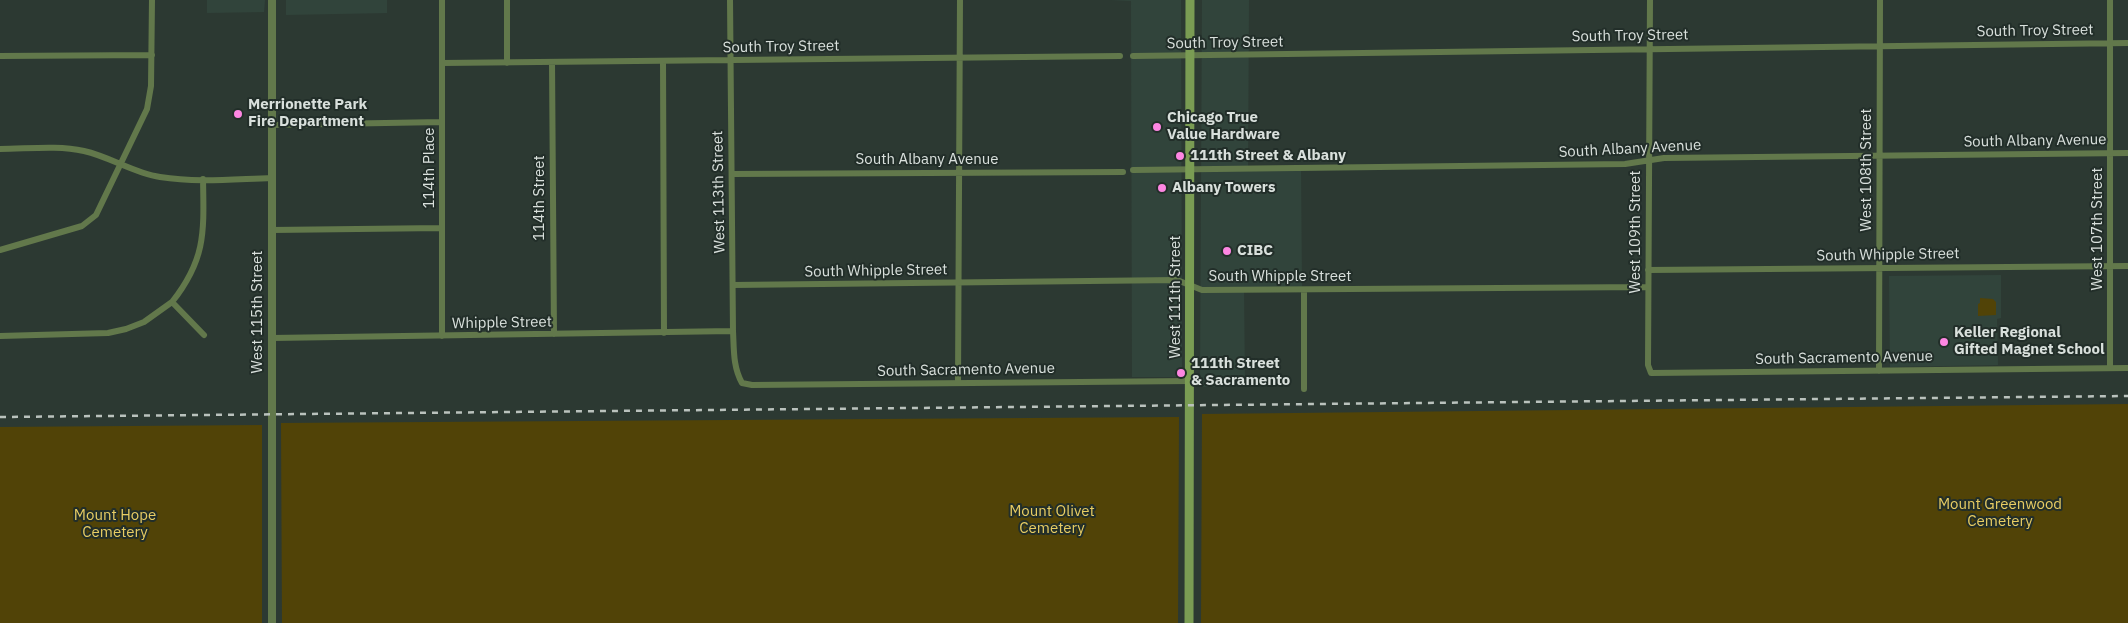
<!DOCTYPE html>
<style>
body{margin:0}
canvas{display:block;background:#2c3932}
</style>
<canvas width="2128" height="623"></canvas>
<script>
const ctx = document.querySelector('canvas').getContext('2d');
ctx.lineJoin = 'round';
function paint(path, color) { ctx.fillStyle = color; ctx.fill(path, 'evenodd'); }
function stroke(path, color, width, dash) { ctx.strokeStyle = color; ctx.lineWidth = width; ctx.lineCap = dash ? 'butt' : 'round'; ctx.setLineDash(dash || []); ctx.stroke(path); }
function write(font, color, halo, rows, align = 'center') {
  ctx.font = font + ' "IBM Plex Sans",sans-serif'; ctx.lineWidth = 4; ctx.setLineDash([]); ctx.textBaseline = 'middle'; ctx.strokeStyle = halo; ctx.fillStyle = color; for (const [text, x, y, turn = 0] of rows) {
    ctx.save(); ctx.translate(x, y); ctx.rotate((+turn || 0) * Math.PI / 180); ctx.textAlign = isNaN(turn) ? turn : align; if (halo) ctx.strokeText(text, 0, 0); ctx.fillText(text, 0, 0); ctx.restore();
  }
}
const built = new Path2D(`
 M 207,0 L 265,0 L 264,12 L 207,13 Z
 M 286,0 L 387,0 L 387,13 L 286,15 Z
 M 1111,0 L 1181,0 L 1182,377 L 1132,377 L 1131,1 Z
 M 1202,0 L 1249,0 L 1248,170 L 1301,169 L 1302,289 L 1244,290 L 1245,386 L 1200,387 Z
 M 2001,275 L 2001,318 L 1997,319 L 1998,365 L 1890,367 L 1889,276 Z`);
const green = new Path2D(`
 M 1980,298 L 1993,299 L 1996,302 L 1996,315 L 1978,316 L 1978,304 L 1980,303 Z
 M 2128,404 L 2128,623 L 1201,623 L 1202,414 Z
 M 1179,417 L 1178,623 L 282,623 L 281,423 Z
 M 262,425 L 262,623 L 0,623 L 0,427 Z`);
const minor = new Path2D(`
 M 442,0 L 442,336
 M 507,0 L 507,63
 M 730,0 L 733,331 C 734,350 733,367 742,383 L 752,385 L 1190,381
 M 1650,0 L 1648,365 L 1651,373 L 2128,368
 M 0,56 L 152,55
 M 1133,56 L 2128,43
 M 663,61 L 664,333
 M 552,62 L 554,334
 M 442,63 L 1120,56
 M 272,125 L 442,122
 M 0,149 C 27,149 57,145 84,151 C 111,157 133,173 160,177 C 197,183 235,179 272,178
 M 1133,170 L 1625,164 L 1664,158 L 2128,153
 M 732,174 L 1123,172
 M 203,179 C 204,232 206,259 172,302 L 204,335
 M 272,230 L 442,228
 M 0,250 L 82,226 L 96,215 L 147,109 L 151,86 L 152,0
 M 1648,270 L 2128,266
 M 733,285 L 1177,280 L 1202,290 L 1648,287
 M 0,336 L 108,333 L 126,329 L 144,322 L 172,302
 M 272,338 L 733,331
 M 2110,368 L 2110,0
 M 1879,371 L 1880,0
 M 958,382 L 960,0
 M 1304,389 L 1304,290`);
const tertiary = new Path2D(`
 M 272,0 L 272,623`);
const secondary = new Path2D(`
 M 1189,623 L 1190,0`);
const rail = new Path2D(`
 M 0,417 L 2128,396`);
const markers = [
 [238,114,5,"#fd86e2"],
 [1157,127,5,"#fd86e2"],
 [1180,156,5,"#fd86e2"],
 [1162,188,5,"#fd86e2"],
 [1227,251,5,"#fd86e2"],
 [1944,342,5,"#fd86e2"],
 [1181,373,5,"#fd86e2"]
];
const streetNames = [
 ["South Troy Street",2035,31,-1],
 ["South Troy Street",1630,36,-1],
 ["South Troy Street",1225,43,-1],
 ["South Troy Street",781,47,-1],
 ["South Albany Avenue",2035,141,-1],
 ["South Albany Avenue",1630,149,-3],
 ["South Albany Avenue",927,160],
 ["114th Place",430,168,-90],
 ["West 108th Street",1867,170,-90],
 ["West 113th Street",719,192,-91],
 ["114th Street",540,198,-90],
 ["West 107th Street",2098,229,-90],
 ["West 109th Street",1636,232,-90],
 ["South Whipple Street",1888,255,-1],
 ["South Whipple Street",876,271,-1],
 ["South Whipple Street",1280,277],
 ["West 111th Street",1176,297,-90],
 ["West 115th Street",258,312,-90],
 ["Whipple Street",502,323,-1],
 ["South Sacramento Avenue",1844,358,-1],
 ["South Sacramento Avenue",966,370,-1]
];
const poiNames = [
 ["Merrionette Park",248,105],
 ["Fire Department",248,122],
 ["Chicago True",1167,118],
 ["Value Hardware",1167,135],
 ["111th Street & Albany",1190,156],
 ["Albany Towers",1172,188],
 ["CIBC",1237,251],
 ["Keller Regional",1954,333],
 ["Gifted Magnet School",1954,350],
 ["111th Street",1191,364],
 ["& Sacramento",1191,381]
];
const parkNames = [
 ["Mount Greenwood",2000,505],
 ["Cemetery",2000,522],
 ["Mount Olivet",1052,512],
 ["Cemetery",1052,529],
 ["Mount Hope",115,516],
 ["Cemetery",115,533]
];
paint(built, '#31443b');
paint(green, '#514307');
stroke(minor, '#62784b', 6);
stroke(tertiary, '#62784b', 8);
stroke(secondary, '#7a9c53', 9);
stroke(rail, '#bac2bd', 2.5, [6, 6]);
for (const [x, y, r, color] of markers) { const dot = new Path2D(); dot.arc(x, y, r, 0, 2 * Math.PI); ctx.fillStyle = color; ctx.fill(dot); stroke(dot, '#222e29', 2); }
write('15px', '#d9e0dc', '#222e29', streetNames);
write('bold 15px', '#d9e0dc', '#222e29', poiNames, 'left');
write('15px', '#e8cd63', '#222e29', parkNames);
</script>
